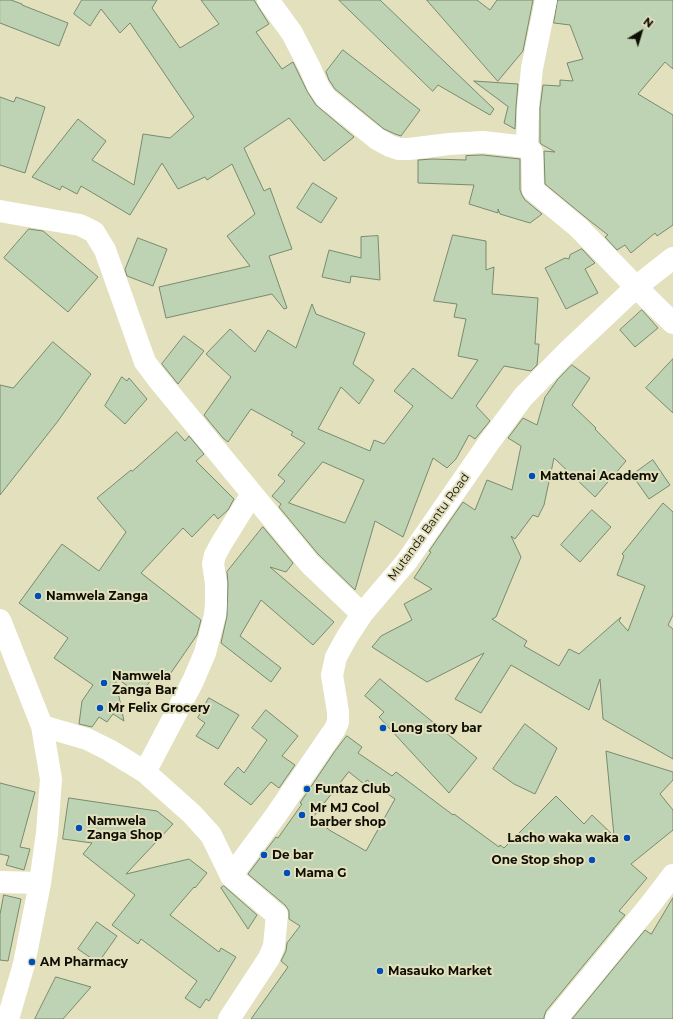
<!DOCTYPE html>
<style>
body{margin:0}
#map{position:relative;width:673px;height:1019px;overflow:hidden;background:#e3e0be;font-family:Montserrat,sans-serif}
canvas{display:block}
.north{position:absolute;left:621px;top:12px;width:40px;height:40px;-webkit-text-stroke:3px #e3e0be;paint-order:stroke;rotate:38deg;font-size:11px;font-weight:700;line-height:16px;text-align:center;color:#0f0e03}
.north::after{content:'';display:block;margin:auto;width:14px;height:18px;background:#0f0e03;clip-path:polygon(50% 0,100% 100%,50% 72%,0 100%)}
</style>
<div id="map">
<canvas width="673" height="1019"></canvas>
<div class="north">N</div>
</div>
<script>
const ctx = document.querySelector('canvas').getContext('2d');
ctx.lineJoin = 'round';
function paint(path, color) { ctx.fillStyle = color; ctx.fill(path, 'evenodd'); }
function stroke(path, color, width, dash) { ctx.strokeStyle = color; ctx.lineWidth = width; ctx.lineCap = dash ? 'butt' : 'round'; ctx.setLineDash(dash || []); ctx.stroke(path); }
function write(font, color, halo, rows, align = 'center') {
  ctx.font = font + ' Montserrat,sans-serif'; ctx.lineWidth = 4; ctx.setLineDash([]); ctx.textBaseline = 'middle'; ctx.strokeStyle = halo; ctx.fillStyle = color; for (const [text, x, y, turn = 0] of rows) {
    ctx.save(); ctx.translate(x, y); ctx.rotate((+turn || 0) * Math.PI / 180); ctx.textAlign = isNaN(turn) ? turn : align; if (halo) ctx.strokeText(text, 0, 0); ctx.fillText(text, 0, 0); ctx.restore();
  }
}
const building = new Path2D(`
 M 0,0 L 11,0 L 22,4 L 22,5 L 68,23 L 59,46 L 0,23 Z
 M 82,0 L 157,0 L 152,8 L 180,48 L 219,24 L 201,0 L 254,0 L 269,24 L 256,32 L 282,69 L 293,62 L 307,91 L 316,105 L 354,137 L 324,161 L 289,118 L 244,148 L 264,191 L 270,188 L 292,249 L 269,256 L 287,308 L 284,309 L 272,294 L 166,318 L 159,287 L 250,266 L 227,236 L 255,214 L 232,164 L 207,180 L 205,177 L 178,189 L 162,163 L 130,215 L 81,186 L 77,194 L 62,186 L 60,190 L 32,177 L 78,119 L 106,141 L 92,160 L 134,185 L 143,134 L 170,138 L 194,117 L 130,23 L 120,33 L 101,9 L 90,26 L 74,14 Z
 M 339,0 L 380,0 L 494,109 L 490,115 L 438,85 L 433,91 Z
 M 427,0 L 477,0 L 490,10 L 497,0 L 533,0 L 523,51 L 498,81 Z
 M 558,0 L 673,0 L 673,69 L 665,62 L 638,94 L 673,115 L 673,225 L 657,236 L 655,233 L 631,253 L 625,245 L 617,250 L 605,237 L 608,235 L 590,221 L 545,184 L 544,151 L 555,152 L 541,144 L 540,142 L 540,108 L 543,85 L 560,86 L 560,80 L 573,81 L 567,63 L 583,59 L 570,25 L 554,23 Z
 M 343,50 L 420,110 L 401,136 L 395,134 L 384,129 L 335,89 L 329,80 L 326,72 Z
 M 474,81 L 518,84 L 516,107 L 515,129 L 504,123 L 508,107 Z
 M 0,97 L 14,102 L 16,97 L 45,107 L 25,173 L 0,165 Z
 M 483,155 L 520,159 L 520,190 L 522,195 L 525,200 L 542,214 L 530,223 L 500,214 L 498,209 L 498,213 L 469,204 L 474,185 L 418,183 L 418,160 L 433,159 L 466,160 L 466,156 Z
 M 313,183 L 337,198 L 321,223 L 297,208 Z
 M 29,229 L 43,231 L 98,277 L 68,312 L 4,258 Z
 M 453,235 L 486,241 L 486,270 L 494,267 L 492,294 L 538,298 L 535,344 L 539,344 L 537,365 L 531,371 L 504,366 L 476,406 L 490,421 L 475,439 L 469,435 L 456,459 L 447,468 L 433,458 L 403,537 L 375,521 L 355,590 L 318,554 L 279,507 L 281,504 L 272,496 L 285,481 L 278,475 L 305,443 L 291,435 L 293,432 L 251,409 L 228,442 L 223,438 L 204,415 L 231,377 L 206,354 L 230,329 L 255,352 L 268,330 L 296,348 L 312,304 L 316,314 L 365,333 L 353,364 L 374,380 L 359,404 L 341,387 L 318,429 L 370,451 L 374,440 L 384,444 L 413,406 L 394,391 L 413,368 L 452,399 L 478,360 L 458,356 L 466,319 L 454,317 L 457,304 L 434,301 ZM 323,462 L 364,480 L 345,523 L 289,503 Z
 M 378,236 L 380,280 L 351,276 L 350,283 L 322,277 L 329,250 L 361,258 L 361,237 Z
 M 138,238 L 167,249 L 153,286 L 127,276 L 125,270 Z
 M 582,249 L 595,263 L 585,269 L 598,293 L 566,309 L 545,268 L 565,258 L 569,259 L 570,255 Z
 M 642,310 L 658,328 L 635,347 L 620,330 Z
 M 184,336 L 204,351 L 178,384 L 162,364 Z
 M 53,342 L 91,374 L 58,421 L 0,495 L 0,385 L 13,388 Z
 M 673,359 L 673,413 L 646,388 Z
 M 572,365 L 590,378 L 572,405 L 596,428 L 595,429 L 626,461 L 595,497 L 554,458 L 544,505 L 538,517 L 533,515 L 515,539 L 511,536 L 521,557 L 496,617 L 492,619 L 527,641 L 524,646 L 559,666 L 569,649 L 579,654 L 621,617 L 619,621 L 628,631 L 645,586 L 617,575 L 624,556 L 622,554 L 663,503 L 673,512 L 673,615 L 668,625 L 673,629 L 673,759 L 603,719 L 600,679 L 589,710 L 511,665 L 481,713 L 455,699 L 484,653 L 427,682 L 372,647 L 381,636 L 412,620 L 404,604 L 432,589 L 414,578 L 431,552 L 429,551 L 463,502 L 475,510 L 487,480 L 512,490 L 521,446 L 508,438 L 523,418 L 537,425 L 545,397 L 558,379 Z
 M 122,377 L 127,381 L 129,378 L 147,399 L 125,424 L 105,406 Z
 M 177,432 L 185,441 L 189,436 L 204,454 L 196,461 L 234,499 L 228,510 L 218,519 L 214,514 L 192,537 L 183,528 L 141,573 L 201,620 L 197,635 L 166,680 L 156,673 L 140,695 L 115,677 L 124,721 L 113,714 L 107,722 L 99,717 L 92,727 L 79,724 L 82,701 L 93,685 L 54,658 L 68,638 L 19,603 L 62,544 L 99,571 L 126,532 L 97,498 L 131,470 L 132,471 Z
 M 653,460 L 670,485 L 649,499 L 632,475 Z
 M 592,510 L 611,527 L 580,562 L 561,545 Z
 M 263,527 L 293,563 L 286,572 L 270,567 L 334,622 L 313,645 L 261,600 L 240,636 L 281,668 L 271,682 L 221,643 L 227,616 L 228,583 L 227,572 Z
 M 380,679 L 477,758 L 449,793 L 379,717 L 384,712 L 365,696 Z
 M 209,698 L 239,715 L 218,749 L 196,736 L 205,723 L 198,718 Z
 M 266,710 L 298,736 L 282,756 L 295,765 L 279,788 L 271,782 L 251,805 L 224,784 L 238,767 L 244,773 L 267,740 L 252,728 Z
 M 525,724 L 557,748 L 535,794 L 514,784 L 493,769 Z
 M 347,736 L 362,747 L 358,753 L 392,776 L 396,772 L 453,815 L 454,814 L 499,847 L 500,845 L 504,848 L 556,796 L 584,824 L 592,815 L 614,836 L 606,751 L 673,772 L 673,780 L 660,794 L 673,810 L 673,830 L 631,864 L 647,878 L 619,911 L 625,915 L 546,1011 L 544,1017 L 544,1019 L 251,1019 L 288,967 L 281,961 L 286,951 L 287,943 L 300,926 L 289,919 L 289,911 L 285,905 L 248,874 L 276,837 L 278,838 L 302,804 L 300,803 L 335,751 ZM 349,772 L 364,784 L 367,780 L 395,799 L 366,851 L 331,831 L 313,818 Z
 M 0,783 L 35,792 L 20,847 L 30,849 L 24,870 L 6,865 L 9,856 L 0,854 Z
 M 69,798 L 157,811 L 173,824 L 126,874 L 189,859 L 207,873 L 195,888 L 194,887 L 170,915 L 219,952 L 221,948 L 236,957 L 209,1001 L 206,999 L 200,1008 L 185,998 L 197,981 L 141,939 L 138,944 L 112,925 L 135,895 L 83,854 L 92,843 L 63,839 Z
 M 224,886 L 257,915 L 248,929 L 221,888 Z
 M 4,895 L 21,899 L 8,961 L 0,960 L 0,915 Z
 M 673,898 L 673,1019 L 572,1019 L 645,930 L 651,934 Z
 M 97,922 L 117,936 L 98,963 L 78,949 Z
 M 56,977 L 91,987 L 63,1019 L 35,1019 Z`);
const minor = new Path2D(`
 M 268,0 L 292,33 L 310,68 L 318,86 L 326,98 L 377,139 L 390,146 L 399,149 L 409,149 L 449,144 L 483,142 L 527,147
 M 546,0 L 532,68 L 528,107 L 527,147 L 532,152 L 533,190 L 579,228 L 636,287 L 673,323
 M 0,211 L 80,225 L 94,232 L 105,250 L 145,362 L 157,378 L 309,563 L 362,614
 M 0,620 L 42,726 L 51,779 L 47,833 L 40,883 L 24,964 L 8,1019
 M 42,726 L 87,739 L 109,750 L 145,772 L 192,814 L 211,835 L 231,876 L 277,915 L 274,946 L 269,958 L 229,1019
 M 145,772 L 193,681 L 205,653 L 215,615 L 216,603 L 216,583 L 213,564 L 215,555 L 221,544 L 252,494
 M 231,876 L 276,815 L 335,729 L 338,722 L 338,712 L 332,675 L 336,657 L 347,637 L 362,614 L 407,561 L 490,441 L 523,397 L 566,353 L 636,287 L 673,258
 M 0,882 L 40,883
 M 556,1019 L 650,905 L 673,875`);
const markers = [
 [532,476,4,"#004eb7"],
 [38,596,4,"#004eb7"],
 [104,683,4,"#004eb7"],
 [100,708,4,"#004eb7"],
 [383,728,4,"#004eb7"],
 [307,789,4,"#004eb7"],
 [302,815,4,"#004eb7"],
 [79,828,4,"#004eb7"],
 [627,838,4,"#004eb7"],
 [264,855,4,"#004eb7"],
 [592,860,4,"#004eb7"],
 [287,873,4,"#004eb7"],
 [32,962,4,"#004eb7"],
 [380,971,4,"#004eb7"]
];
const poiNames = [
 ["Mattenai Academy",540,476],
 ["Namwela Zanga",46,596],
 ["Namwela",112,676],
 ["Zanga Bar",112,690],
 ["Mr Felix Grocery",108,708],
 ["Long story bar",391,728],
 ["Funtaz Club",315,789],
 ["Mr MJ Cool",310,808],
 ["barber shop",310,822],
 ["Namwela",87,821],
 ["Zanga Shop",87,835],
 ["Lacho waka waka",619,838,"right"],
 ["De bar",272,855],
 ["One Stop shop",584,860,"right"],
 ["Mama G",295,873],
 ["AM Pharmacy",40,962],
 ["Masauko Market",388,971]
];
const streetNames = [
 ["Mutanda Bantu Road",429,527,-54]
];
paint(building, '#bed2b4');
stroke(building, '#788a6e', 1);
stroke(minor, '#fff', 22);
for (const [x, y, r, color] of markers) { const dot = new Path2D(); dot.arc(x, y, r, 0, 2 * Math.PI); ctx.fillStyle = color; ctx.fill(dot); stroke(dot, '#e3e0be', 1.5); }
write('bold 12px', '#0f0e03', '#e3e0be', poiNames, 'left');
write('12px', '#0f0e03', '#e3e0be', streetNames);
</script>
